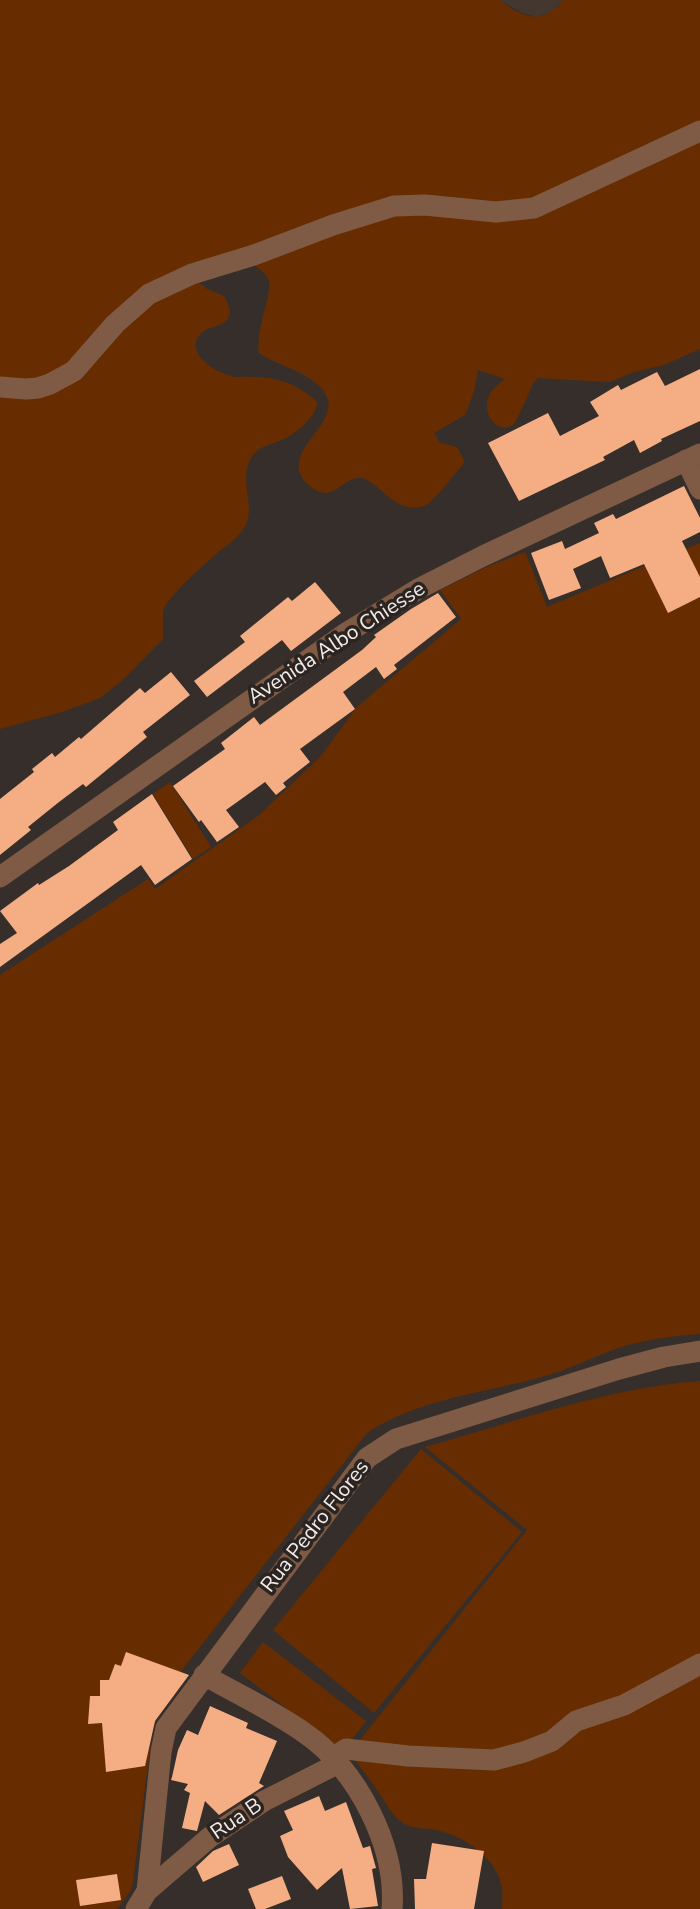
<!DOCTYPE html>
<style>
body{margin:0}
canvas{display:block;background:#352e2a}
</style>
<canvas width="700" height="1909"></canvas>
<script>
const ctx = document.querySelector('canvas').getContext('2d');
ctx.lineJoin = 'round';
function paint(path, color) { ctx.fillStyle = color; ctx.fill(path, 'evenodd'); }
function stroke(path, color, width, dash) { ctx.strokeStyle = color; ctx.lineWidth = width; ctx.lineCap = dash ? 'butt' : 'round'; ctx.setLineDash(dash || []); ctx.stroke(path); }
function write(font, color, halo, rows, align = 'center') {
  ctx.font = font + ' "Nunito Sans",sans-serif'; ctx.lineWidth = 7; ctx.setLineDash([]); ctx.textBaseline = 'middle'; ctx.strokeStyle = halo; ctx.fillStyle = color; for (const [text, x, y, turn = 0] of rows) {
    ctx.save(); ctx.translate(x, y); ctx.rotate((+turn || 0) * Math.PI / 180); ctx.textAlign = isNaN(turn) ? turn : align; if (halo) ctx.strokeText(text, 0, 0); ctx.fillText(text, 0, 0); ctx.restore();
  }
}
const built = new Path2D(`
 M 500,0 L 563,0 L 551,12 L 536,17 L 522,13 Z`);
const green = new Path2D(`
 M 0,0 L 500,0 C 524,19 542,25 563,0 L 700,0 L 700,349 L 664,365 L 631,373 L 610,382 L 538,378 L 534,382 L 517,419 L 513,425 L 505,428 C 491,426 483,410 489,396 C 492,389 499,384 505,379 L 478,370 L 474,392 L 465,415 L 434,433 L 440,443 L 457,447 L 465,462 C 456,471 435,501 426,505 C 396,518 379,480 361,478 C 344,476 336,499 318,491 C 311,488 306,484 302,477 C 286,450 334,427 328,400 C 321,374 278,367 259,353 C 255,332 272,294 269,281 C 266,272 256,267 249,262 L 197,281 L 207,289 L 224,296 C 227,302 232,310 229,316 C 224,329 205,325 198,337 C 186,357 223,377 238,377 C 270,376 295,380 318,403 C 312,422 294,436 276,442 C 267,446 259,447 253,455 C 236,476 258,507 244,528 C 237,539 226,546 216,554 C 199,569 181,585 166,604 L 163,611 L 163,639 L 125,678 L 100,698 L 62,712 L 0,729 Z
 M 700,543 L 700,1334 C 673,1336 647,1339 621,1347 C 595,1356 571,1369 545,1376 C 486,1393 419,1398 367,1433 L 182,1670 C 169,1691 158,1710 152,1733 L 133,1881 L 131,1890 L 117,1909 L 0,1909 L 0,975 L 148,879 L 155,889 L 258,816 L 321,756 L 357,707 L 461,619 L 440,590 L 484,568 L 525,552 L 547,607 Z
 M 170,782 L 211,847 L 193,859 L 153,794 Z
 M 700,1381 L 700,1909 L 502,1909 C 502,1902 503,1894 502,1887 C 497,1859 465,1837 440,1831 C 427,1827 415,1830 403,1823 C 392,1816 386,1803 379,1793 C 370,1779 360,1766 349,1754 L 527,1530 L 425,1447 C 515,1422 606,1388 700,1381 Z
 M 421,1449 L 522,1532 L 374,1713 L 273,1630 Z
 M 263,1642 L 366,1721 L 343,1751 L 240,1673 Z`);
const building = new Path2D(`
 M 700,369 L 700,421 L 661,439 L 662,441 L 640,453 L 634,440 L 603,457 L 605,460 L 519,501 L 488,443 L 548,413 L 560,436 L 599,416 L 590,402 L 618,385 L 621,390 L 657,372 L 665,386 Z
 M 684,486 L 700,518 L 700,532 L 682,541 L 700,577 L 700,597 L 668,613 L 644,564 L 610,578 L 601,556 L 573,569 L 581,588 L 549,600 L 531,553 L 562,541 L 565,549 L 599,533 L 594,523 L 613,514 L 616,519 Z
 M 315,582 L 341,613 L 291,651 L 282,640 L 207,697 L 194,681 L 245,642 L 240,636 L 288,597 L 292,601 Z
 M 438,593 L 456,617 L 394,665 L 397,669 L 384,679 L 376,667 L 343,692 L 355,709 L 300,749 L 310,762 L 283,783 L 286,787 L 276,795 L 265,782 L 226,810 L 239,827 L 217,842 L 201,820 L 199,822 L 173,786 L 225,749 L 221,743 L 254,717 L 260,725 L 362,650 L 376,637 L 374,635 L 411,609 Z
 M 171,672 L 190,695 L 143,732 L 147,737 L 86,787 L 83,784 L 59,802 L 28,827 L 31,830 L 0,855 L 0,799 L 34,772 L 32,769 L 52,753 L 55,757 L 79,737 L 81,739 L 140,688 L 145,693 Z
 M 152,794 L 192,859 L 155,885 L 141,865 L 0,967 L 0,944 L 17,933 L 0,911 L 38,883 L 39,885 L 69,866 L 118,830 L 113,822 Z
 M 126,1652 L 189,1675 L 155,1721 L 145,1766 L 106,1772 L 102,1723 L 88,1724 L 90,1696 L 100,1696 L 100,1680 L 109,1680 L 115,1664 L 121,1666 Z
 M 210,1706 L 248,1723 L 246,1728 L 277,1741 L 259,1783 L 264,1786 L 219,1815 L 205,1801 L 197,1831 L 182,1828 L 190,1793 L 184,1790 L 188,1784 L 171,1780 L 172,1777 L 178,1750 L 187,1730 L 198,1735 Z
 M 319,1796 L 325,1811 L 346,1802 L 363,1848 L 370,1846 L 376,1868 L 372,1869 L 378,1906 L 350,1909 L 342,1868 L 317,1890 L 288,1857 L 280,1836 L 293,1830 L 284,1811 Z
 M 432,1843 L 484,1851 L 474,1909 L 415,1909 L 414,1879 L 426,1879 Z
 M 229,1844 L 239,1865 L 203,1882 L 196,1867 L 213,1851 Z
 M 117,1874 L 121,1900 L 80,1906 L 76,1880 Z
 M 282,1876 L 291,1899 L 265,1909 L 256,1909 L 248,1889 Z`);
const minor = new Path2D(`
 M 0,387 L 26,389 L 38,388 L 50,384 L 74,371 L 115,324 L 149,294 L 192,274 L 254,255 L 333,225 L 394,206 L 425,205 L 496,212 L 534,208 L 700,131
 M 686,460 L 700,489
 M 0,877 L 346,633 L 420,588 L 483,556 L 700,454
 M 204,1675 C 237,1694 274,1711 306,1734 C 357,1769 397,1847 392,1909
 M 332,1758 L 346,1749 L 408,1756 L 494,1760 L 524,1752 L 552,1741 L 576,1721 L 624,1705 L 700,1664
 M 147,1891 L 210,1837 L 264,1801 L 337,1764
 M 136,1909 L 147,1891 L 161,1752 L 166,1728 L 367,1458 L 396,1439 L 619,1369 L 664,1357 L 700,1351`);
const streetNames = [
 ["Avenida Albo Chiesse",337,644,-33],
 ["Rua Pedro Flores",316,1527,-52],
 ["Rua B",237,1820,-34]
];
paint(built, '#43372f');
paint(green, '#672d00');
paint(building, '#f5ae83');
stroke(minor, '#7f5b46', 21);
write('21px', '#f1ece9', '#2b2421', streetNames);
</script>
